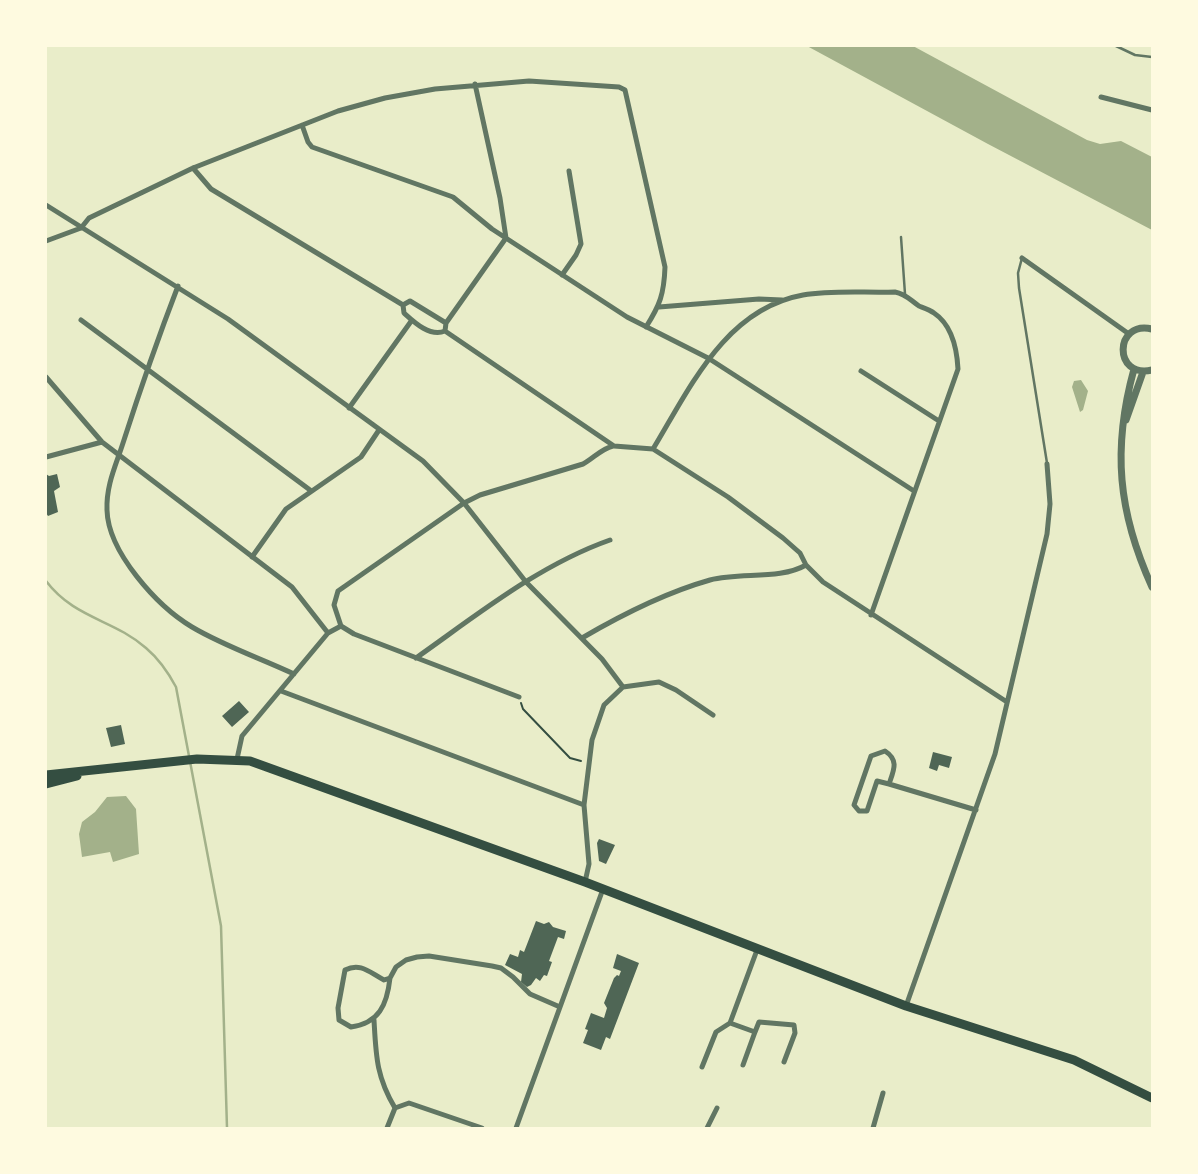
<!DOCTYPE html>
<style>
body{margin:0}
#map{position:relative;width:1198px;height:1174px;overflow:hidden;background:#e9edc9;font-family:Helvetica,sans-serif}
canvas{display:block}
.frame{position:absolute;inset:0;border:47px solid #fefae0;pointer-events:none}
</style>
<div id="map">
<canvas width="1198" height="1174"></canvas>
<div class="frame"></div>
</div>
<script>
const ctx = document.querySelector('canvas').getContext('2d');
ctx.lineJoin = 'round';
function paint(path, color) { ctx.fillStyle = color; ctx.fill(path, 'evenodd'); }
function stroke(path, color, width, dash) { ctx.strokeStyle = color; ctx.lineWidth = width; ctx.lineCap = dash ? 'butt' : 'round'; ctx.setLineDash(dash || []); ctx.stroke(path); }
const water = new Path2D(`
 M 807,46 L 913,46 L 1087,140 L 1100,144 L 1121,141 L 1152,157 L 1152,230 L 988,144 Z
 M 1081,380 L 1088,391 L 1083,410 L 1080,412 L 1072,387 L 1074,381 Z
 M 126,796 L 136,809 L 139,854 L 113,862 L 110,852 L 82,857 L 79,834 L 82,822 L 95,812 L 107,797 Z`);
const stream = new Path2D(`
 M 46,581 C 75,619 113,619 146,648 C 159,659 168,672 176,687 L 221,926 L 227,1128`);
const building = new Path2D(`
 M 46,474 L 49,476 L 57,474 L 60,487 L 54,491 L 58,512 L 48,516 L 46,513 Z
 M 239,701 L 249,712 L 232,727 L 222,716 Z
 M 121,725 L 125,744 L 111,747 L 106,728 Z
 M 933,752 L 952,757 L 949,768 L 939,765 L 937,771 L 929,768 Z
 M 599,839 L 615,845 L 606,864 L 599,861 L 597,843 Z
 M 536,921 L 544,924 L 549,922 L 553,927 L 566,931 L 564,939 L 558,937 L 549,961 L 552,962 L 547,976 L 544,975 L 540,981 L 536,978 L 531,985 L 527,987 L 521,982 L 522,974 L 505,965 L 510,954 L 518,957 L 520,950 L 524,952 Z
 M 617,954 L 639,963 L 610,1039 L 606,1037 L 601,1050 L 583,1043 L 588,1030 L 585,1029 L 591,1013 L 604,1018 L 607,1008 L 604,1003 L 614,978 L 617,975 L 619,976 L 621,971 L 613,968 Z`);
const path = new Path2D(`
 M 521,703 L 523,709 L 570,758 L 581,761`);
const service = new Path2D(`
 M 1116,46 L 1135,55 L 1152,57
 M 901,237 L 905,294
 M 1022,258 L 1018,273 L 1019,288 L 1047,463`);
const minor = new Path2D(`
 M 1101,97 L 1152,110
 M 302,125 L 308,142 L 312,147 L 453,197 L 492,229 L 627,317 L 708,358 L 914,491
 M 193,168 L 211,189 L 403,305 L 410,301 L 446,323 L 445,331 C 430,337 415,323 404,313 L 403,305
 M 46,205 L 228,319 L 423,461 L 464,503 L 526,582 L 602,659 L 623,687 L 604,705 L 592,740 L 584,805 L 589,864 L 585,882
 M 81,228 L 89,218 L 193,168 L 338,111 L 385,98 L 435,89 L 529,81 L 619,87 L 625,90 L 665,267 C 664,294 660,305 646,327
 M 46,241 L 81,228
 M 1022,258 L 1129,334
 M 562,275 L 576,255 L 581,244 L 569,171
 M 178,286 C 158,338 140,390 123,443 C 116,465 106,485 107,510 C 108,552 157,606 192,627 C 224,646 260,658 294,674
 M 659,307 L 759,299 L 782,300
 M 81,320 L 310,490
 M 446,323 L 506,238 L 500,198 L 475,84
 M 445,331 L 614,446 L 653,449 L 728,497 L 783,538 L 800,553 L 806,565 L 823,582 L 1007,702
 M 861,371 L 939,421
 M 46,377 L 102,442 L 292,587 L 328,633
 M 349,408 L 412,320
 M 653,449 C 690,388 725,309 803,295 C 832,290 865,293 895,292 C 906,294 910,300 919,306 C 924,308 930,310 934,313 C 952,325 957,350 958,369 L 871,615
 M 46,457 L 102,442
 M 252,557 L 286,509 L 361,457 L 379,430
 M 341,626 L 354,634 L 519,697
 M 582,638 C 623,614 664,593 710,580 C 741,572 780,580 806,565
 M 416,658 C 477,615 539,565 610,540
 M 623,687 L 659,682 L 676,690 L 713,715
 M 281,691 L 584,805
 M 237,759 L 242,736 L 328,633 L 341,626 L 334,605 L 338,591 L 464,503 L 480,495 L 583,464 C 594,458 601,449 613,446
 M 889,784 L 877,781 L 867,811 L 859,811 L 854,805 L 871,756 L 885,751 C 899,760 894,770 889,784 L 976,810
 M 390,978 C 387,1005 379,1023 351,1027 L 339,1020 L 338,1008 L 345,970 C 361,962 370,973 384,980 L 390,978 L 396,967 L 406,960 L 417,957 L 429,956 L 492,966 L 501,968 L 513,977 L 530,994 L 560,1007
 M 906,1006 L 995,754 L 1047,534 L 1050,504 L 1047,464
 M 374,1020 C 376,1055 376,1076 395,1108
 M 730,1023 L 755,1032 L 743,1065
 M 755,1032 L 759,1022 L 794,1025 L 795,1033 L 784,1062
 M 702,1067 L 716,1032 L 730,1023 L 757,950
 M 387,1128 L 395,1108 L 409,1103 L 482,1128
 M 516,1128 L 603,889
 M 707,1128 L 717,1108
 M 873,1128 L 883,1093`);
const tertiary = new Path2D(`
 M 1152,329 C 1114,320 1113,379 1152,370
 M 1134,369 C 1112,449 1118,512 1152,587
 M 1126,420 L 1143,372`);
const primary = new Path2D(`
 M 46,775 L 197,759 L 250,761 L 585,882 L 906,1006 L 1074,1060 L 1152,1098
 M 46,784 L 77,776`);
paint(water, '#a3b18a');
stroke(stream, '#a3b18a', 2.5);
paint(building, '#4f6655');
stroke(path, '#344e41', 2);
stroke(service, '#617663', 2.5);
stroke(minor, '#617663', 5);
stroke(tertiary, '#617663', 7);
stroke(primary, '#344e41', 9);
</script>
